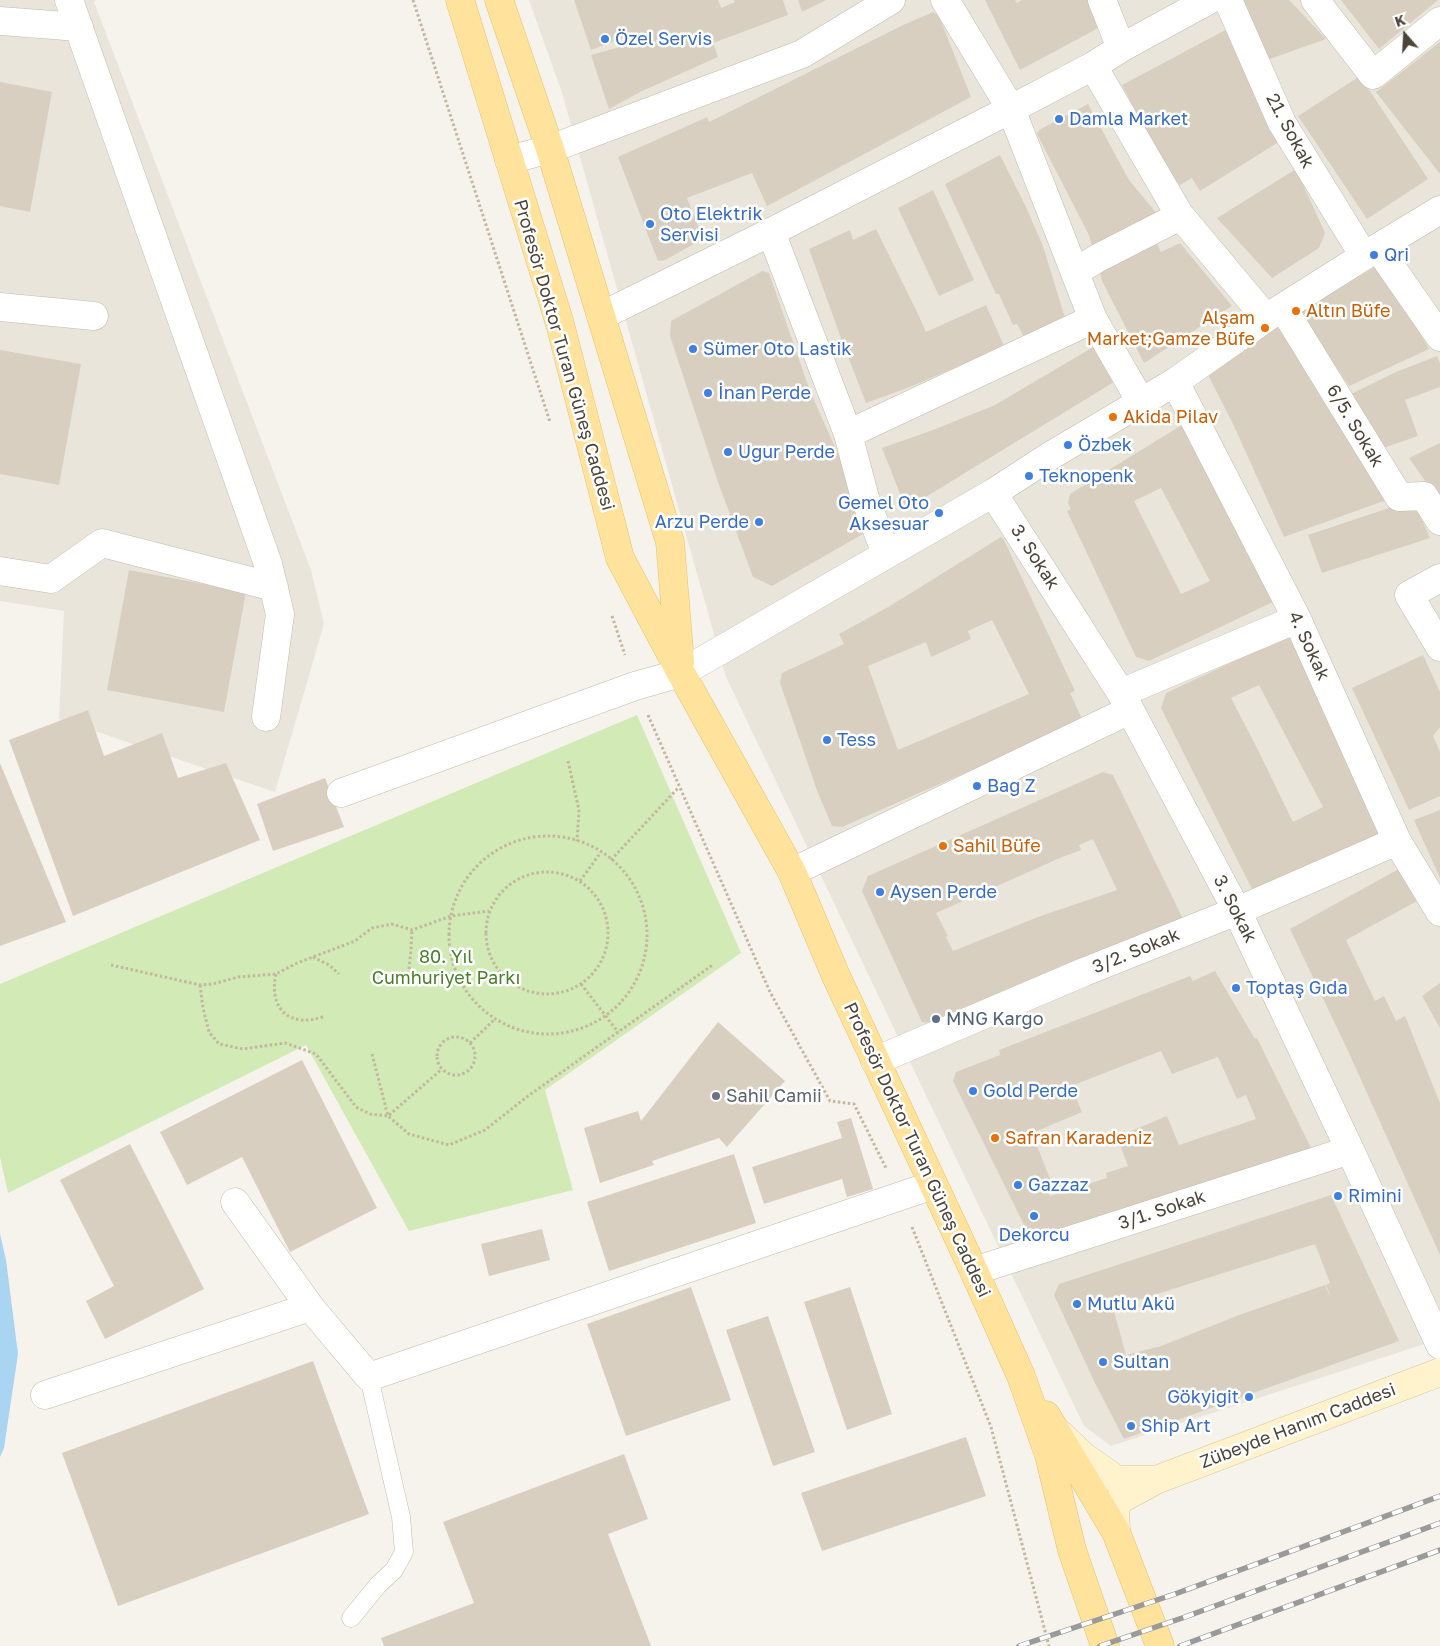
<!DOCTYPE html>
<meta charset="utf-8">
<style>
body{margin:0}
#map{position:relative;width:1440px;height:1646px;overflow:hidden;background:#f6f3ec;font-family:"Golos Text",sans-serif}
canvas{display:block}
.north{position:absolute;left:1380px;top:10px;width:50px;height:50px;-webkit-text-stroke:4px #fff;paint-order:stroke;rotate:341deg;font-size:14px;font-weight:700;line-height:20px;text-align:center;color:#4b4439}
.north::after{content:'';display:block;margin:auto;width:18px;height:22px;background:#4b4439;clip-path:polygon(50% 0,100% 100%,50% 72%,0 100%)}
</style>
<div id="map">
<canvas width="1440" height="1646"></canvas>
<div class="north">K</div>
</div>
<script>
const ctx = document.querySelector('canvas').getContext('2d');
ctx.lineJoin = 'round';
function paint(path, color) { ctx.fillStyle = color; ctx.fill(path, 'evenodd'); }
function stroke(path, color, width, dash) { ctx.strokeStyle = color; ctx.lineWidth = width; ctx.lineCap = dash ? 'butt' : 'round'; ctx.setLineDash(dash || []); ctx.stroke(path); }
function write(font, color, halo, rows, align = 'center') {
  ctx.font = font + ' "Golos Text",sans-serif'; ctx.lineWidth = 5; ctx.setLineDash([]); ctx.textBaseline = 'middle'; ctx.strokeStyle = halo; ctx.fillStyle = color; for (const [text, x, y, turn = 0] of rows) {
    ctx.save(); ctx.translate(x, y); ctx.rotate((+turn || 0) * Math.PI / 180); ctx.textAlign = isNaN(turn) ? turn : align; if (halo) ctx.strokeText(text, 0, 0); ctx.fillText(text, 0, 0); ctx.restore();
  }
}
const residential = new Path2D(`
 M 0,0 L 96,0 L 94,2 L 311,570 L 324,624 L 275,792 L 59,719 L 64,611 L 0,601 Z
 M 529,0 L 1440,0 L 1440,1339 L 1111,1446 L 1084,1426 L 726,677 L 562,93 Z`);
const green = new Path2D(`
 M 637,715 L 741,953 L 545,1090 L 573,1190 L 409,1231 L 306,1045 L 8,1193 L 0,1157 L 0,984 Z`);
const water = new Path2D(`
 M 0,1234 L 6,1260 L 18,1354 L 4,1448 L 0,1457 Z`);
const building = new Path2D(`
 M 574,0 L 718,0 L 721,8 L 735,2 L 734,0 L 783,0 L 788,15 L 713,43 L 718,57 L 640,92 L 609,109 L 591,55 L 627,45 L 625,37 L 591,50 Z
 M 798,0 L 826,0 L 802,12 Z
 M 985,0 L 1015,0 L 1017,3 L 1022,0 L 1092,0 L 1104,25 L 1020,70 Z
 M 1237,0 L 1289,0 L 1326,39 L 1264,61 Z
 M 1341,0 L 1438,0 L 1379,49 Z
 M 933,12 L 939,16 L 971,97 L 767,206 L 752,173 L 687,198 L 703,239 L 665,260 L 658,261 L 618,157 L 707,117 L 709,122 L 901,26 Z
 M 1231,27 L 1282,140 L 1200,191 L 1192,178 L 1180,185 L 1166,169 L 1122,85 Z
 M 1440,42 L 1440,174 L 1376,92 Z
 M 1360,76 L 1428,179 L 1367,219 L 1298,116 Z
 M 0,82 L 52,92 L 30,212 L 0,206 Z
 M 1088,104 L 1129,180 L 1162,220 L 1095,256 L 1089,235 L 1037,134 L 1039,130 Z
 M 1000,155 L 1026,207 L 1043,246 L 1065,318 L 1024,337 L 1017,324 L 1013,325 L 999,294 L 996,294 L 945,184 Z
 M 1296,169 L 1325,233 L 1319,248 L 1272,278 L 1217,218 Z
 M 933,190 L 974,280 L 939,296 L 898,208 Z
 M 876,229 L 917,312 L 926,332 L 986,305 L 1004,346 L 915,385 L 866,403 L 842,341 L 809,249 L 850,230 L 853,240 Z
 M 1152,233 L 1161,252 L 1180,243 L 1232,306 L 1144,363 L 1102,281 L 1097,261 Z
 M 1380,264 L 1429,349 L 1349,386 L 1299,313 Z
 M 762,271 L 769,273 L 810,391 L 871,528 L 870,530 L 772,586 L 753,577 L 718,482 L 670,336 L 671,321 Z
 M 1281,321 L 1392,498 L 1284,537 L 1234,426 L 1206,371 Z
 M 1095,346 L 1114,382 L 906,509 L 882,448 L 933,430 L 995,405 Z
 M 0,350 L 81,364 L 59,485 L 0,474 Z
 M 1437,356 L 1440,363 L 1440,387 L 1405,400 L 1418,436 L 1377,450 L 1351,394 L 1396,372 Z
 M 1185,423 L 1274,589 L 1273,602 L 1149,661 L 1136,657 L 1067,511 L 1071,509 L 1068,503 L 1070,494 ZM 1161,488 L 1210,581 L 1181,594 L 1134,501 Z
 M 1440,443 L 1440,502 L 1409,458 Z
 M 1413,500 L 1430,538 L 1322,573 L 1308,535 Z
 M 1001,537 L 1003,538 L 1075,691 L 1070,693 L 1083,721 L 842,827 L 832,826 L 818,793 L 780,683 L 782,673 L 844,644 L 839,634 L 890,606 ZM 992,620 L 1029,694 L 898,750 L 868,666 L 926,642 L 931,657 L 971,639 L 968,631 Z
 M 129,570 L 246,592 L 224,712 L 107,690 Z
 M 1292,634 L 1382,832 L 1330,861 L 1257,899 L 1161,708 L 1166,693 ZM 1259,685 L 1323,807 L 1293,822 L 1257,748 L 1231,698 Z
 M 1423,655 L 1440,692 L 1440,727 L 1433,736 L 1440,752 L 1440,796 L 1409,810 L 1352,688 Z
 M 88,710 L 104,756 L 162,733 L 178,778 L 226,763 L 260,840 L 73,916 L 9,740 Z
 M 0,763 L 66,922 L 0,946 Z
 M 1103,772 L 1113,775 L 1183,919 L 932,1023 L 922,1022 L 862,891 L 868,876 ZM 1093,839 L 1117,890 L 1038,917 L 953,951 L 946,937 L 948,936 L 936,913 L 1060,858 L 1081,850 L 1079,845 Z
 M 325,778 L 344,827 L 273,851 L 257,804 Z
 M 1440,810 L 1440,878 L 1414,820 Z
 M 1397,870 L 1401,872 L 1417,901 L 1346,940 L 1375,1001 L 1384,996 L 1396,1021 L 1405,1016 L 1440,1103 L 1440,1255 L 1348,1051 L 1290,929 Z
 M 1215,971 L 1255,1039 L 1257,1038 L 1311,1148 L 1032,1241 L 953,1081 L 956,1072 L 1000,1055 L 999,1050 L 1190,976 L 1193,981 ZM 1161,1051 L 1172,1074 L 1218,1057 L 1237,1099 L 1246,1095 L 1256,1119 L 1179,1145 L 1167,1116 L 1117,1137 L 1128,1166 L 1106,1173 L 1107,1178 L 1050,1196 L 1048,1191 L 1054,1189 L 1032,1133 L 1082,1112 L 1071,1086 Z
 M 1440,983 L 1440,1028 L 1422,996 Z
 M 718,1022 L 785,1081 L 727,1147 L 719,1138 L 652,1161 L 654,1165 L 600,1183 L 584,1128 L 638,1111 L 641,1121 Z
 M 302,1060 L 377,1208 L 290,1252 L 242,1157 L 187,1185 L 160,1132 Z
 M 851,1118 L 873,1189 L 847,1197 L 842,1179 L 764,1204 L 752,1167 L 842,1138 L 837,1122 Z
 M 130,1144 L 204,1289 L 105,1339 L 86,1301 L 114,1286 L 60,1180 Z
 M 734,1154 L 756,1223 L 609,1271 L 587,1202 Z
 M 1331,1195 L 1399,1341 L 1124,1439 L 1095,1383 L 1054,1295 L 1059,1284 ZM 1315,1244 L 1330,1283 L 1326,1285 L 1332,1300 L 1325,1285 L 1239,1315 L 1161,1346 L 1126,1355 L 1113,1308 Z
 M 542,1229 L 550,1260 L 489,1276 L 481,1244 Z
 M 691,1287 L 731,1400 L 626,1436 L 587,1324 Z
 M 850,1287 L 892,1414 L 847,1430 L 804,1302 Z
 M 768,1316 L 815,1452 L 773,1466 L 726,1330 Z
 M 313,1361 L 369,1514 L 118,1606 L 62,1453 Z
 M 966,1437 L 986,1496 L 822,1551 L 801,1493 Z
 M 624,1454 L 648,1519 L 608,1534 L 651,1646 L 384,1646 L 381,1638 L 474,1603 L 443,1522 Z`);
const path = new Path2D(`
 M 413,0 L 550,422
 M 612,616 L 625,655
 M 648,715 L 770,992 L 830,1101 L 854,1104 L 886,1168
 M 568,761 L 579,810 L 577,841
 M449 935a99 99 0 1 1 198 0a99 99 0 1 1-198 0Z
 M 611,860 L 679,787
 M486 933a61 61 0 1 1 122 0a61 61 0 1 1-122 0Z
 M 580,881 L 601,852
 M 313,957 L 329,965 L 339,974
 M 111,965 L 200,985 L 213,984 L 238,977 L 276,974 L 297,963 L 355,941 L 372,928 L 392,924 L 412,930 L 451,916 L 489,911
 M 276,974 C 268,1010 291,1029 325,1016
 M 408,979 L 411,949 L 412,930
 M 581,984 L 618,1032
 M 200,985 L 203,1008 L 209,1032 L 219,1044 L 243,1049 L 285,1043 L 316,1054 L 356,1107 L 370,1114 L 388,1116 L 442,1069
 M437 1056a19 19 0 1 1 38 0a19 19 0 1 1-38 0Z
 M 470,1043 L 495,1019
 M 372,1054 L 388,1116 L 409,1134 L 449,1145 L 485,1130 L 528,1096 L 714,964
 M 912,1227 L 991,1427 L 1049,1646`);
const service = new Path2D(`
 M 351,1618 L 378,1585 L 394,1570 L 404,1552 L 401,1517 L 369,1377`);
const minor = new Path2D(`
 M 69,0 L 268,564 L 280,614 L 266,717
 M 1102,0 L 1121,48
 M 1228,0 L 1282,123 L 1364,256
 M 1315,0 L 1373,75 L 1440,21
 M 0,21 L 79,27
 M 1093,66 L 1179,214 L 1266,318
 M 509,160 L 550,149 L 802,54 L 891,0
 M 771,232 L 848,434 L 865,498 L 886,554
 M 1378,248 L 1440,337
 M 1075,272 L 1098,258 L 1180,216
 M 0,307 L 94,316
 M 1283,308 L 1399,497 L 1424,496 L 1440,521
 M 601,316 L 771,232 L 1011,109 L 1093,66 L 1121,48 L 1209,0
 M 1093,319 L 1141,402
 M 1175,382 L 1297,619 L 1397,841 L 1440,912
 M 848,434 L 1093,319 L 1011,109 L 945,0
 M 993,493 L 1121,693 L 1237,911 L 1350,1150 L 1440,1345
 M 0,571 L 51,579 L 102,543 L 274,587
 M 1440,578 L 1409,595 L 1440,647
 M 1121,693 L 1297,619
 M 341,793 L 635,686 L 681,673 L 993,493 L 1050,456 L 1175,382 L 1266,318 L 1364,256 L 1440,210
 M 792,872 L 1130,710
 M 875,1061 L 1084,972 L 1237,911 L 1397,841
 M 235,1202 L 310,1307
 M 974,1271 L 1350,1150
 M 45,1395 L 310,1307 L 369,1377 L 933,1185`);
const secondary = new Path2D(`
 M 1061,1435 L 1083,1456 L 1117,1480 L 1155,1480
 M 1116,1532 L 1115,1508 L 1121,1499 L 1156,1480 L 1440,1372`);
const primary = new Path2D(`
 M 460,0 L 560,324 L 620,558 L 681,673 L 792,872 L 836,976 L 974,1271 L 1021,1376 L 1049,1455 L 1072,1550 L 1105,1646
 M 499,0 L 550,149 L 670,542 L 680,662
 M 1046,1415 L 1116,1532 L 1160,1646`);
const rail = new Path2D(`
 M 1019,1646 L 1175,1594 L 1440,1496
 M 1100,1646 L 1185,1617 L 1440,1523
 M 1180,1646 L 1440,1550`);
const markers = [
 [605,39,5,"#3f7fe0"],
 [1059,119,5,"#3f7fe0"],
 [650,224,5,"#3f7fe0"],
 [1374,255,5,"#3f7fe0"],
 [1296,311,5,"#e8710a"],
 [1265,328,5,"#e8710a"],
 [693,349,5,"#3f7fe0"],
 [708,393,5,"#3f7fe0"],
 [1113,417,5,"#e8710a"],
 [1068,445,5,"#3f7fe0"],
 [728,452,5,"#3f7fe0"],
 [1029,476,5,"#3f7fe0"],
 [939,513,5,"#3f7fe0"],
 [759,522,5,"#3f7fe0"],
 [827,740,5,"#3f7fe0"],
 [977,786,5,"#3f7fe0"],
 [943,846,5,"#e8710a"],
 [880,892,5,"#3f7fe0"],
 [1236,988,5,"#3f7fe0"],
 [936,1019,5,"#5c6f8a"],
 [973,1091,5,"#3f7fe0"],
 [716,1096,5,"#6b7280"],
 [995,1138,5,"#e8710a"],
 [1018,1185,5,"#3f7fe0"],
 [1338,1196,5,"#3f7fe0"],
 [1034,1216,5,"#3f7fe0"],
 [1077,1304,5,"#3f7fe0"],
 [1103,1362,5,"#3f7fe0"],
 [1249,1397,5,"#3f7fe0"],
 [1131,1426,5,"#3f7fe0"]
];
const shopNames = [
 ["Özel Servis",615,39],
 ["Damla Market",1069,119],
 ["Oto Elektrik",660,214],
 ["Servisi",660,235],
 ["Qri",1384,255],
 ["Sümer Oto Lastik",703,349],
 ["İnan Perde",718,393],
 ["Özbek",1078,445],
 ["Uğur Perde",738,452],
 ["Teknopenk",1039,476],
 ["Gemel Oto",929,503,"right"],
 ["Aksesuar",929,524,"right"],
 ["Arzu Perde",749,522,"right"],
 ["Tess",837,740],
 ["Bag Z",987,786],
 ["Aysen Perde",890,892],
 ["Toptaş Gıda",1246,988],
 ["Gold Perde",983,1091],
 ["Gazzaz",1028,1185],
 ["Rimini",1348,1196],
 ["Dekorcu",1034,1235,"center"],
 ["Mutlu Akü",1087,1304],
 ["Sultan",1113,1362],
 ["Gökyiğit",1239,1397,"right"],
 ["Ship Art",1141,1426]
];
const streetNames = [
 ["21. Sokak",1290,131,62],
 ["Profesör Doktor Turan Güneş Caddesi",564,355,74],
 ["6/5. Sokak",1355,426,59],
 ["3. Sokak",1035,557,57],
 ["4. Sokak",1309,646,65],
 ["3. Sokak",1235,909,63],
 ["3/2. Sokak",1136,951,-22],
 ["Profesör Doktor Turan Güneş Caddesi",917,1150,65],
 ["3/1. Sokak",1162,1210,-18],
 ["Zübeyde Hanım Caddesi",1298,1426,-21]
];
const foodNames = [
 ["Altın Büfe",1306,311],
 ["Alşam",1255,318,"right"],
 ["Market;Gamze Büfe",1255,339,"right"],
 ["Akida Pilav",1123,417],
 ["Sahil Büfe",953,846],
 ["Safran Karadeniz",1005,1138]
];
const parkNames = [
 ["80. Yıl",446,957],
 ["Cumhuriyet Parkı",446,978]
];
const serviceNames = [
 ["MNG Kargo",946,1019]
];
const worshipNames = [
 ["Sahil Camii",726,1096]
];
paint(residential, '#eae5da');
paint(green, '#d2eab5');
paint(water, '#a9d4f2');
paint(building, '#d8cfc1');
stroke(service, '#c2bbae', 19);
stroke(minor, '#c2bbae', 29);
stroke(secondary, '#d6c79b', 29);
stroke(primary, '#e6c16a', 29);
stroke(path, '#c4b79f', 3, [2.5, 2.5]);
stroke(service, '#fff', 18);
stroke(minor, '#fff', 28);
stroke(secondary, '#fff3cd', 28);
stroke(primary, '#ffe39c', 28);
stroke(rail, '#9a9a9a', 5.5);
stroke(rail, '#fff', 4, [11]);
for (const [x, y, r, color] of markers) { const dot = new Path2D(); dot.arc(x, y, r, 0, 2 * Math.PI); ctx.fillStyle = color; ctx.fill(dot); stroke(dot, '#fff', 2); }
write('18px', '#366cbe', '#fff', shopNames, 'left');
write('18px', '#4b4439', '#fff', streetNames);
write('18px', '#c56008', '#fff', foodNames, 'left');
write('18px', '#4a7f2a', '#fff', parkNames);
write('18px', '#4e5e75', '#fff', serviceNames, 'left');
write('18px', '#5b616d', '#fff', worshipNames, 'left');
</script>
